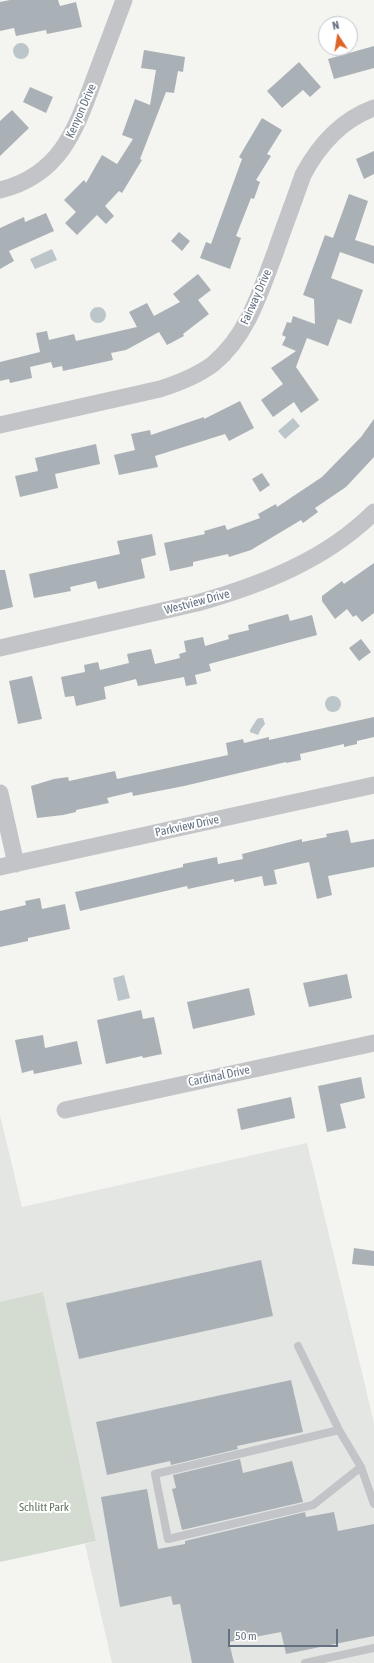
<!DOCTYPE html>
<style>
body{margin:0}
#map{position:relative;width:374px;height:1663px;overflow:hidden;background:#f4f4f0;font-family:"Asap Condensed",sans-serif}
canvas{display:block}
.north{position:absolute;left:318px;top:16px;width:40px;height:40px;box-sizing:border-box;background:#fff;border:1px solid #c1c6cd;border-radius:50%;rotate:348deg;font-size:11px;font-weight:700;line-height:16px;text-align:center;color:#647181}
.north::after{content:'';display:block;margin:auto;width:14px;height:18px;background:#de6326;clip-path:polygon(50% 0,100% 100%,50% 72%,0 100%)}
.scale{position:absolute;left:228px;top:1629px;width:110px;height:18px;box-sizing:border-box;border:2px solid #647181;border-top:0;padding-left:5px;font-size:12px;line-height:14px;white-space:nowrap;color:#647181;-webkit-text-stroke:3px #fff;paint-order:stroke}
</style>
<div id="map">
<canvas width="374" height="1663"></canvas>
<div class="north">N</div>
<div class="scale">50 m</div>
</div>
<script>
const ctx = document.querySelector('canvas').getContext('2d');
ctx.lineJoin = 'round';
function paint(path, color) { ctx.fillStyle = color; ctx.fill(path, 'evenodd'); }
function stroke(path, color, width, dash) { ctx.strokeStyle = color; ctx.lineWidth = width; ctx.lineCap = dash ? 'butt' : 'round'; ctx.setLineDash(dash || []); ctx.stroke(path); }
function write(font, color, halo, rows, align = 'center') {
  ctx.font = font + ' "Asap Condensed",sans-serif'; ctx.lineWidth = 4; ctx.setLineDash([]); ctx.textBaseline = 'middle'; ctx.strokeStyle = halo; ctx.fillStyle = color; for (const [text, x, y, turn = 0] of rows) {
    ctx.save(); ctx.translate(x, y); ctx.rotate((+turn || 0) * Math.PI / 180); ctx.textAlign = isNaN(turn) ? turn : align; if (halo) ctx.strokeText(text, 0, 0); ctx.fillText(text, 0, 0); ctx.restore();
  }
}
const built = new Path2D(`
 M 0,1115 L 22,1207 L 307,1143 L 374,1423 L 374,1663 L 112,1663 L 85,1544 L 96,1541 L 43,1293 L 0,1302 Z`);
const green = new Path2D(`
 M 43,1292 L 96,1541 L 0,1562 L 0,1302 Z`);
const water = new Path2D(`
 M13 51a8 8 0 1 1 16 0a8 8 0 1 1-16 0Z
 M 52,249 L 57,260 L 35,269 L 30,259 Z
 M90 315a8 8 0 1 1 16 0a8 8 0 1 1-16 0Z
 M 293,418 L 300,426 L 285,439 L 278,431 Z
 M325 704a8 8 0 1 1 16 0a8 8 0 1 1-16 0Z
 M 260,718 L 263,718 L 265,724 L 261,729 L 258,735 L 250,732 L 250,730 L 257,719 Z
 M 124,975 L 130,998 L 118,1001 L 113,978 Z`);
const building = new Path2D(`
 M 10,0 L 58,0 L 60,6 L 76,2 L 82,27 L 47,34 L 46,30 L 16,36 L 14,28 L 0,31 L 0,2 Z
 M 374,46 L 374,68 L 334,79 L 328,59 Z
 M 144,50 L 185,57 L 183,72 L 178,71 L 174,93 L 166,92 L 140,159 L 142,160 L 122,193 L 119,191 L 105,206 L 114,216 L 106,224 L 97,215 L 77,235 L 65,223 L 76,212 L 64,200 L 84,180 L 86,183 L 102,155 L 117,164 L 133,139 L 122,135 L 135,99 L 150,105 L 156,70 L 141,68 Z
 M 299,62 L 321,87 L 310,97 L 303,90 L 282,108 L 267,91 Z
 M 30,87 L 53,97 L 46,113 L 23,102 Z
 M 12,110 L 29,128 L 0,156 L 0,121 Z
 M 262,118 L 282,130 L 267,154 L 271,156 L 256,180 L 260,182 L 254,199 L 251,198 L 236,236 L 241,238 L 230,269 L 200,258 L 206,242 L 211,244 L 242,159 L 239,157 Z
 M 374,151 L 374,174 L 364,179 L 356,159 Z
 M 349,194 L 368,201 L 355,240 L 374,246 L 374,264 L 340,252 L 331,278 L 363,290 L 351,324 L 338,319 L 328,346 L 307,338 L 296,367 L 319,400 L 301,413 L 294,402 L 273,417 L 261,400 L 283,384 L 271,368 L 296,351 L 282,345 L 286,337 L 282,335 L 287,322 L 291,323 L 293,316 L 315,324 L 314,299 L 303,295 L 325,235 L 333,238 Z
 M 46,213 L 54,231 L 9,251 L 14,261 L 0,269 L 0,228 L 24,217 L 25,222 Z
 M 179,232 L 190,241 L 182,251 L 171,241 Z
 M 198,274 L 211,290 L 198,300 L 209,314 L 183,334 L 184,336 L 167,345 L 159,332 L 126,350 L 111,353 L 113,360 L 63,371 L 62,366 L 53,368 L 51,362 L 30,367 L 32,378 L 10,383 L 9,379 L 0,381 L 0,362 L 40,352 L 36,333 L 47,331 L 49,340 L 74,334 L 76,341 L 137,327 L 129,312 L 147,303 L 154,316 L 180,302 L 173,294 Z
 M 240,401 L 254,428 L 229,441 L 225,434 L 155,456 L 158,467 L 119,475 L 114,455 L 135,450 L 131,434 L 150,430 L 151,435 L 204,417 L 204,419 Z
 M 374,419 L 374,457 L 346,487 L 315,508 L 318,512 L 303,523 L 301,520 L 251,550 L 229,557 L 228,554 L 193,562 L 193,566 L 170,571 L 164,543 L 205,534 L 204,531 L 225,525 L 227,530 L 260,518 L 258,514 L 276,504 L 277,507 L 322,477 L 361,437 Z
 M 96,444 L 100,464 L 55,474 L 58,488 L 20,497 L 15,476 L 38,471 L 35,458 Z
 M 262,473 L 270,485 L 260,492 L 252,479 Z
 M 152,534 L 156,555 L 141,559 L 145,578 L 98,589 L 96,581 L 70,587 L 71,591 L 34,598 L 29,574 L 120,554 L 117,541 Z
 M 374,563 L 374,613 L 362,622 L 356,615 L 353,617 L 347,609 L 335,619 L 322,601 L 322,596 L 342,581 L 344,584 Z
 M 0,570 L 5,570 L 13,607 L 0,610 Z
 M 288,614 L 290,621 L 312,615 L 317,635 L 209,664 L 211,671 L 195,675 L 197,684 L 186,686 L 184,677 L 138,686 L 136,679 L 104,687 L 106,699 L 76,706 L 74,696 L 65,697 L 61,677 L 85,672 L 84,665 L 98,662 L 100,670 L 129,663 L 127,654 L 151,649 L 155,664 L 180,658 L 179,654 L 186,652 L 184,641 L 203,637 L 205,646 L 229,639 L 228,635 L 249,630 L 248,625 Z
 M 361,639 L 371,652 L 359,661 L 349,648 Z
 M 32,676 L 42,719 L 18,724 L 9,681 Z
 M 374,717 L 374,737 L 357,741 L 357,744 L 344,747 L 344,744 L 300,754 L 301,760 L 286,763 L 286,762 L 184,786 L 133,796 L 132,792 L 107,798 L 109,803 L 76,810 L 76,812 L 63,815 L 37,818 L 31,786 L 54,779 L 68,777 L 69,781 L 115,771 L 117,779 L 228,755 L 226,743 L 243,739 L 244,743 L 269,737 L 269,740 Z
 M 348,830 L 351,843 L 374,839 L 374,867 L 328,876 L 332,895 L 317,899 L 309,862 L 274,870 L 277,884 L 264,886 L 262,876 L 234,882 L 234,879 L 188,889 L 187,886 L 80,911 L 75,892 L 183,867 L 183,864 L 217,857 L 218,864 L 243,859 L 242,854 L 302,839 L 302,842 L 327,837 L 326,834 Z
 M 40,898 L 42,909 L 65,904 L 70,929 L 28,938 L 28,941 L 0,947 L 0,911 L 26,905 L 25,901 Z
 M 347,974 L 352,998 L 309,1007 L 303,983 Z
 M 249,988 L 255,1015 L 193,1029 L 187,1002 Z
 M 141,1010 L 143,1019 L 154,1017 L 162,1054 L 143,1058 L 142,1056 L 106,1064 L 97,1020 Z
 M 43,1035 L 45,1048 L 77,1041 L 82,1064 L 34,1074 L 33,1070 L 22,1073 L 15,1040 Z
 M 361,1077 L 365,1098 L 340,1104 L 346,1128 L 327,1132 L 318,1086 Z
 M 291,1097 L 295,1118 L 241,1130 L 237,1109 Z
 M 354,1248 L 374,1251 L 374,1266 L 352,1264 Z
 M 261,1260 L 273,1316 L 79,1359 L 66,1303 Z
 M 291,1380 L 303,1432 L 237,1446 L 238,1449 L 171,1465 L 170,1461 L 107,1475 L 96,1422 Z
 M 240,1459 L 243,1473 L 292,1461 L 303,1502 L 182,1530 L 172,1489 L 176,1488 L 173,1475 Z
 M 147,1489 L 158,1549 L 185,1544 L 185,1541 L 305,1512 L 306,1517 L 334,1512 L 338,1531 L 374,1524 L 374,1636 L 286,1654 L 281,1632 L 229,1642 L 234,1663 L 192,1663 L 180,1604 L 173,1605 L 171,1596 L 120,1607 L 101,1497 Z`);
const service = new Path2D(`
 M 298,1346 L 339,1430 L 361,1467 L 374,1504
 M 339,1430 L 155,1474 L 168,1539 L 313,1505 L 361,1467
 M 305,1663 L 374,1648`);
const minor = new Path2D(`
 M 0,190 C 61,175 76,129 95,77 C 105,51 114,26 124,0
 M 0,425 L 160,389 C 179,383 197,376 213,364 C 247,336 260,293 275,253 C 284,227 294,201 303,175 C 319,145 341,120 374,108
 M 0,648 L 197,603 C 261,585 326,560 374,512
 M 0,793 L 16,864
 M 0,867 L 374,785
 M 65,1110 L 374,1043`);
const streetNames = [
 ["Kenyon Drive",81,111,-66],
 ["Fairway Drive",256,297,-66],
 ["Westview Drive",197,602,-15],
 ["Parkview Drive",187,826,-12],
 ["Cardinal Drive",219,1076,-12]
];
const parkNames = [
 ["Schlitt Park",44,1507]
];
paint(built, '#e4e6e4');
paint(green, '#d4dbd1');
paint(water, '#bcc5ca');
paint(building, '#aab1b6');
stroke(service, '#c2c4c8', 8);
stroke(minor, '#c2c4c8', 17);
write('12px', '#647181', '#fff', streetNames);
write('12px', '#657862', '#fff', parkNames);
</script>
